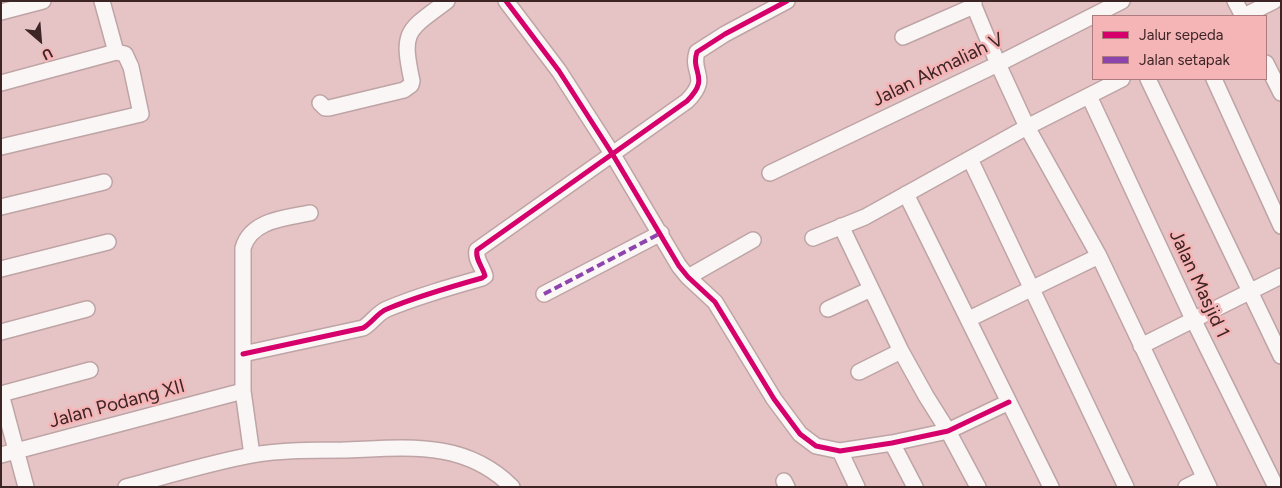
<!DOCTYPE html>
<style>
body{margin:0}
#map{position:relative;width:1282px;height:488px;overflow:hidden;background:#e6c4c5;font-family:Figtree,sans-serif}
canvas{display:block}
.frame{position:absolute;inset:0;border:2px solid #3d2425;pointer-events:none}
.legend{position:absolute;left:1092px;top:15px;width:175px;height:65px;box-sizing:border-box;background:#f5b5b7;border:1px solid #ab7b7d;margin:0;padding:6px 9px;list-style:none;font-size:15px;color:#3d2425}
.legend li{display:flex;align-items:center;gap:10px;height:25px}
.legend b{width:25px;border:1px solid #ab7b7d}
.north{position:absolute;left:15px;top:15px;width:50px;height:50px;-webkit-text-stroke:4px #f5b5b7;paint-order:stroke;rotate:153deg;font-size:14px;font-weight:700;line-height:20px;text-align:center;color:#3d2425}
.north::after{content:'';display:block;margin:auto;width:18px;height:22px;background:#3d2425;clip-path:polygon(50% 0,100% 100%,50% 72%,0 100%)}
</style>
<div id="map">
<canvas width="1282" height="488"></canvas>
<div class="frame"></div>
<ul class="legend">
<li><b style="height:6px;background:#d6006c"></b>Jalur sepeda</li>
<li><b style="height:6px;background:#8e44ad"></b>Jalan setapak</li>
</ul>
<div class="north">U</div>
</div>
<script>
const ctx = document.querySelector('canvas').getContext('2d');
ctx.lineJoin = 'round';
function stroke(path, color, width, dash) { ctx.strokeStyle = color; ctx.lineWidth = width; ctx.lineCap = dash ? 'butt' : 'round'; ctx.setLineDash(dash || []); ctx.stroke(path); }
function write(font, color, halo, rows, align = 'center') {
  ctx.font = font + ' Figtree,sans-serif'; ctx.lineWidth = 5; ctx.setLineDash([]); ctx.textBaseline = 'middle'; ctx.strokeStyle = halo; ctx.fillStyle = color; for (const [text, x, y, turn = 0] of rows) {
    ctx.save(); ctx.translate(x, y); ctx.rotate((+turn || 0) * Math.PI / 180); ctx.textAlign = isNaN(turn) ? turn : align; if (halo) ctx.strokeText(text, 0, 0); ctx.fillText(text, 0, 0); ctx.restore();
  }
}
const street = new Path2D(`
 M 102,1 L 116,52
 M 506,1 L 559,71 L 613,155 L 679,266 L 688,277 L 715,302 L 774,399 L 800,434 L 816,446 L 840,451 L 892,443 L 948,431 L 1009,402
 M 974,1 L 974,6 L 998,64 L 1027,127 L 1099,256 L 1209,487
 M 1235,1 L 1243,16
 M 1,12 L 43,1
 M 1244,16 L 1274,1
 M 903,37 L 974,6
 M 1266,63 L 1281,93
 M 1148,79 L 1281,356
 M 1214,79 L 1281,226
 M 1,83 L 116,52 L 125,54 L 131,67 L 141,114 L 1,147
 M 1089,96 L 1193,319 L 1276,487
 M 320,103 L 325,108 L 329,108 L 404,90 L 411,85 L 412,81 C 401,30 407,31 447,1
 M 970,159 L 1126,487
 M 770,173 L 998,64 L 1122,1
 M 906,194 L 1051,487
 M 1,207 L 104,182
 M 841,226 L 901,351 L 926,396 L 948,431 L 978,487
 M 813,238 L 865,217 L 1027,127 L 1122,79
 M 1,269 L 108,242
 M 688,277 L 753,240
 M 544,294 L 661,233
 M 828,309 L 871,289
 M 969,319 L 1099,256
 M 1,332 L 87,309
 M 1141,346 L 1281,276
 M 243,354 L 363,328 C 372,323 377,313 387,309 C 418,296 450,287 482,278 L 485,276 C 483,267 475,260 477,250 L 687,101 C 711,77 690,73 697,52 L 725,34 L 787,1
 M 859,372 L 901,351
 M 1,394 L 26,487
 M 1,394 L 90,370
 M 892,443 L 915,487
 M 840,451 L 857,487
 M 1,455 L 243,391
 M 252,455 L 243,391 L 243,248 C 251,220 285,218 310,213
 M 784,481 L 787,487
 M 126,487 C 167,476 209,463 252,455 C 281,450 313,450 343,450 C 405,448 464,439 512,487
 M 1186,487 L 1204,478`);
const quiet = new Path2D(`
 M 544,294 L 661,233`);
const cycleway = new Path2D(`
 M 506,1 L 559,71 L 613,155 L 679,266 L 688,277 L 715,302 L 774,399 L 800,434 L 816,446 L 840,451 L 892,443 L 948,431 L 1009,402
 M 243,354 L 363,328 C 372,323 377,313 387,309 C 418,296 450,287 482,278 L 485,276 C 483,267 475,260 477,250 L 687,101 C 711,77 690,73 697,52 L 725,34 L 787,1`);
const streetNames = [
 ["Jalan Akmaliah V",938,70,-26],
 ["Jalan Masjid 1",1199,284,65],
 ["Jalan Podang XII",117,404,-15]
];
stroke(street, '#bea4a5', 18);
stroke(street, '#fbf6f6', 15);
stroke(quiet, '#8e44ad', 4, [8, 4]);
stroke(cycleway, '#d6006c', 5);
write('19px', '#3d2425', '#f5b5b7', streetNames);
</script>
